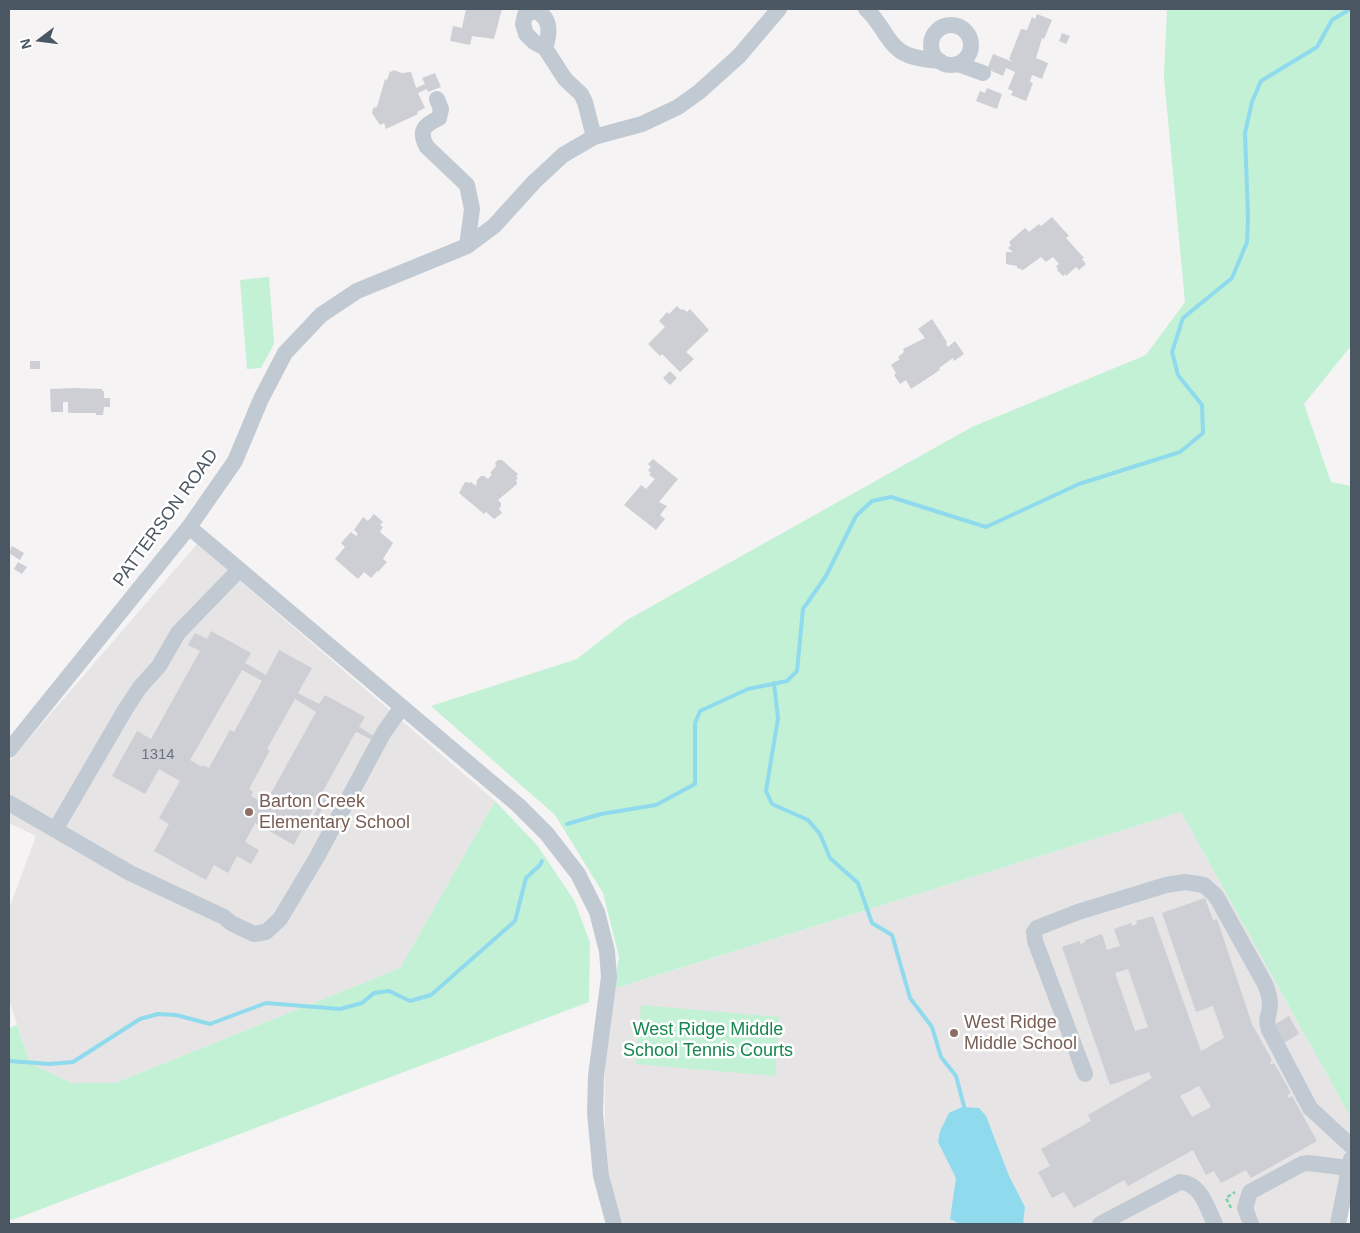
<!DOCTYPE html>
<style>
body{margin:0}
#map{position:relative;width:1360px;height:1233px;overflow:hidden;background:#f5f3f3;font-family:Arial,sans-serif}
canvas{display:block}
.frame{position:absolute;inset:0;border:10px solid #4a5661;pointer-events:none}
.north{position:absolute;left:15px;top:15px;width:50px;height:50px;-webkit-text-stroke:4px #fff;paint-order:stroke;rotate:255deg;font-size:14px;font-weight:700;line-height:20px;text-align:center;color:#4a5661}
.north::after{content:'';display:block;margin:auto;width:18px;height:22px;background:#4a5661;clip-path:polygon(50% 0,100% 100%,50% 72%,0 100%)}
</style>
<div id="map">
<canvas width="1360" height="1233"></canvas>
<div class="frame"></div>
<div class="north">N</div>
</div>
<script>
const ctx = document.querySelector('canvas').getContext('2d');
ctx.lineJoin = 'round';
function paint(path, color) { ctx.fillStyle = color; ctx.fill(path, 'evenodd'); }
function stroke(path, color, width, dash) { ctx.strokeStyle = color; ctx.lineWidth = width; ctx.lineCap = dash ? 'butt' : 'round'; ctx.setLineDash(dash || []); ctx.stroke(path); }
function write(font, color, halo, rows, align = 'center') {
  ctx.font = font + ' Arial,sans-serif'; ctx.lineWidth = 5; ctx.setLineDash([]); ctx.textBaseline = 'middle'; ctx.strokeStyle = halo; ctx.fillStyle = color; for (const [text, x, y, turn = 0] of rows) {
    ctx.save(); ctx.translate(x, y); ctx.rotate((+turn || 0) * Math.PI / 180); ctx.textAlign = isNaN(turn) ? turn : align; if (halo) ctx.strokeText(text, 0, 0); ctx.fillText(text, 0, 0); ctx.restore();
  }
}
const education = new Path2D(`
 M 197,544 L 495,801 L 400,968 L 115,1083 L 72,1083 L 30,1063 L 9,1000 L 9,909 L 36,836 L 9,823 L 9,762 Z
 M 1181,812 L 1351,1118 L 1351,1162 L 1340,1224 L 623,1224 L 610,1184 L 605,1130 L 604,992 Z`);
const green = new Path2D(`
 M 1167,9 L 1351,9 L 1351,346 L 1304,404 L 1331,482 L 1351,486 L 1351,1118 L 1181,812 L 613,989 L 619,957 L 603,893 L 555,815 L 431,706 L 577,659 L 627,620 L 972,427 L 1146,355 L 1185,302 L 1164,77 Z
 M 269,277 L 274,344 L 261,368 L 247,369 L 240,280 Z
 M 495,801 L 537,845 L 574,900 L 590,942 L 589,1002 L 12,1220 L 9,1219 L 9,1028 L 17,1025 L 30,1063 L 72,1083 L 115,1083 L 400,968 Z
 M 641,1005 L 779,1017 L 775,1076 L 636,1064 Z`);
const water = new Path2D(`
 M 962,1107 L 979,1108 L 986,1116 L 1009,1176 L 1025,1207 L 1023,1224 L 960,1224 L 950,1219 L 956,1178 L 938,1142 L 940,1131 L 949,1113 Z`);
const stream = new Path2D(`
 M 774,683 L 778,718 L 766,791 L 772,804 L 808,820 L 820,834 L 830,858 L 858,883 L 872,923 L 892,935 L 910,998 L 932,1027 L 941,1057 L 956,1076 L 965,1110
 M 567,824 L 601,814 L 656,805 L 695,784 L 695,723 L 700,711 L 748,689 L 787,681 L 797,671 L 803,609 L 826,576 L 856,516 L 872,501 L 891,497 L 986,527 L 1079,484 L 1180,452 L 1203,433 L 1202,405 L 1178,375 L 1172,352 L 1183,318 L 1232,278 L 1247,242 L 1248,217 L 1245,133 L 1252,102 L 1261,81 L 1317,47 L 1332,20 L 1350,9
 M 9,1061 L 50,1064 L 73,1062 L 140,1019 L 158,1014 L 176,1015 L 210,1024 L 266,1003 L 340,1009 L 362,1003 L 374,993 L 389,991 L 410,1001 L 431,995 L 515,921 L 526,878 L 540,865 L 542,861`);
const building = new Path2D(`
 M 466,9 L 502,9 L 494,39 L 472,36 L 470,45 L 450,41 L 453,26 L 462,28 Z
 M 1037,14 L 1052,20 L 1044,39 L 1042,38 L 1036,58 L 1048,63 L 1042,79 L 1032,75 L 1030,82 L 1033,83 L 1026,101 L 1011,95 L 1013,91 L 1008,89 L 1015,72 L 1006,68 L 1003,76 L 987,69 L 993,54 L 1013,62 L 1009,59 L 1021,29 L 1027,30 L 1032,17 L 1035,19 Z
 M 1062,33 L 1070,36 L 1066,44 L 1059,41 Z
 M 393,70 L 402,73 L 411,72 L 416,88 L 425,84 L 422,78 L 435,73 L 441,87 L 428,92 L 427,89 L 418,93 L 425,108 L 417,112 L 418,114 L 386,129 L 384,123 L 380,125 L 372,113 L 373,108 L 377,107 L 385,79 L 387,80 L 390,71 L 392,72 Z
 M 987,88 L 1002,94 L 997,109 L 976,101 L 980,91 L 985,93 Z
 M 1052,217 L 1069,236 L 1066,238 L 1084,258 L 1082,259 L 1086,264 L 1079,270 L 1076,267 L 1066,276 L 1065,274 L 1063,276 L 1057,270 L 1058,269 L 1056,266 L 1059,264 L 1053,257 L 1046,262 L 1041,257 L 1023,270 L 1017,268 L 1017,266 L 1006,264 L 1006,252 L 1013,252 L 1008,248 L 1011,245 L 1009,242 L 1025,228 L 1029,232 L 1039,224 L 1041,226 Z
 M 677,306 L 681,310 L 683,309 L 687,312 L 690,309 L 709,330 L 686,352 L 694,359 L 680,372 L 662,354 L 660,356 L 648,344 L 665,327 L 659,321 L 667,312 L 669,314 Z
 M 932,319 L 947,342 L 946,344 L 948,347 L 955,341 L 964,354 L 954,361 L 953,358 L 939,368 L 940,370 L 911,389 L 906,380 L 900,384 L 894,375 L 896,373 L 891,365 L 900,359 L 898,357 L 904,352 L 903,349 L 925,338 L 918,329 Z
 M 30,361 L 40,361 L 40,369 L 30,369 Z
 M 670,371 L 677,378 L 670,385 L 663,378 Z
 M 73,388 L 102,389 L 102,391 L 104,391 L 104,398 L 110,398 L 110,407 L 104,407 L 103,415 L 96,415 L 96,413 L 68,413 L 68,402 L 63,402 L 63,412 L 51,412 L 50,389 Z
 M 653,459 L 678,479 L 659,502 L 667,506 L 660,515 L 665,519 L 656,530 L 624,505 L 641,485 L 646,489 L 655,479 L 649,475 L 651,473 L 648,470 L 651,467 L 648,464 Z
 M 498,460 L 502,460 L 518,474 L 516,477 L 518,478 L 516,480 L 517,484 L 498,500 L 501,503 L 501,506 L 499,509 L 502,513 L 494,519 L 486,512 L 484,514 L 459,493 L 465,482 L 470,483 L 471,482 L 476,486 L 477,480 L 481,476 L 484,476 L 488,479 L 492,474 L 490,473 L 496,466 L 495,463 Z
 M 374,514 L 383,522 L 380,525 L 383,527 L 380,532 L 393,543 L 383,559 L 387,562 L 378,572 L 377,571 L 371,578 L 364,572 L 358,579 L 335,559 L 345,547 L 341,543 L 351,532 L 356,536 L 358,534 L 354,530 L 363,517 L 368,521 Z
 M 12,546 L 24,553 L 20,560 L 9,553 Z
 M 18,562 L 27,567 L 22,574 L 14,569 Z
 M 211,631 L 251,653 L 245,663 L 266,675 L 279,650 L 312,668 L 298,693 L 319,704 L 325,695 L 365,717 L 359,727 L 374,736 L 370,739 L 357,732 L 355,733 L 307,820 L 310,822 L 326,793 L 329,796 L 310,831 L 303,827 L 294,845 L 255,823 L 245,842 L 259,850 L 251,864 L 237,856 L 228,873 L 214,865 L 206,880 L 154,851 L 169,824 L 159,818 L 180,781 L 159,769 L 145,794 L 112,776 L 137,731 L 151,739 L 200,651 L 188,645 L 195,633 L 207,639 ZM 242,670 L 262,681 L 234,732 L 230,730 L 209,768 L 203,765 L 202,767 L 190,760 ZM 295,699 L 316,712 L 265,804 L 251,796 L 253,792 L 249,789 L 270,750 L 267,749 Z
 M 1205,898 L 1213,920 L 1217,919 L 1252,1024 L 1272,1060 L 1270,1063 L 1271,1065 L 1274,1063 L 1291,1093 L 1287,1095 L 1289,1098 L 1292,1096 L 1317,1141 L 1251,1178 L 1246,1170 L 1221,1183 L 1214,1171 L 1206,1175 L 1193,1150 L 1128,1186 L 1124,1180 L 1074,1208 L 1064,1192 L 1052,1198 L 1038,1172 L 1050,1166 L 1041,1149 L 1091,1121 L 1088,1115 L 1152,1078 L 1149,1072 L 1110,1085 L 1062,947 L 1080,941 L 1080,944 L 1085,942 L 1085,940 L 1102,934 L 1107,950 L 1120,946 L 1114,929 L 1131,923 L 1132,926 L 1137,924 L 1136,921 L 1153,916 L 1201,1051 L 1224,1038 L 1213,1006 L 1196,1012 L 1162,913 ZM 1128,969 L 1148,1027 L 1135,1031 L 1115,973 ZM 1199,1086 L 1211,1107 L 1192,1117 L 1180,1096 Z
 M 1289,1016 L 1299,1034 L 1284,1043 L 1274,1025 Z`);
const path = new Path2D(`
 M 1231,1208 L 1226,1198 L 1235,1192`);
const minor = new Path2D(`
 M 866,9 C 882,22 888,48 908,55 C 918,59 930,60 940,61
 M931 45a20 20 0 1 1 40 0a20 20 0 1 1-40 0Z
 M 545,48 C 550,34 552,16 534,11 L 525,15 L 523,24 L 526,34 L 534,42 L 545,48 L 565,79 L 581,94 L 585,102 L 594,137
 M 958,64 L 983,73
 M 437,99 L 441,109 L 439,118 C 424,125 418,131 427,147 L 467,185 L 472,209 L 467,246
 M 189,527 L 518,805 L 547,834 L 578,874 L 597,912 L 607,951 L 609,977 L 596,1076 L 595,1113 L 601,1176 L 614,1224
 M 9,750 L 189,527 L 235,461 L 261,399 L 285,353 L 321,315 L 357,291 L 467,246 L 494,226 L 534,182 L 563,155 L 594,137 L 642,124 L 678,107 L 699,92 L 739,56 L 779,9
 M 9,803 L 130,873 L 224,917 L 231,923 L 254,934 L 266,932 L 280,919 L 317,857 L 384,732 L 402,707
 M 55,830 L 125,710 L 140,687 L 159,666 L 178,633 L 239,570
 M 1085,1074 L 1035,941 L 1034,932 L 1037,928 L 1078,912 L 1166,885 L 1185,882 L 1204,885 L 1216,896 L 1265,984 C 1268,991 1270,998 1270,1005 C 1269,1018 1265,1017 1269,1030 L 1310,1108 L 1351,1146
 M 1100,1224 L 1180,1182 C 1201,1183 1207,1208 1215,1224
 M 1251,1224 L 1245,1208 L 1250,1192 L 1302,1164 L 1308,1163 L 1349,1168
 M 1338,1224 L 1351,1159`);
const markers = [
 [249,812,5,"#8d6e63"],
 [954,1033,5,"#8d6e63"]
];
const numberNames = [
 ["1314",158,755]
];
const streetNames = [
 ["PATTERSON ROAD",166,518,-54]
];
const educationNames = [
 ["Barton Creek",259,802],
 ["Elementary School",259,823],
 ["West Ridge",964,1023],
 ["Middle School",964,1044]
];
const parkNames = [
 ["West Ridge Middle",708,1030],
 ["School Tennis Courts",708,1051]
];
paint(education, '#e6e4e5');
paint(green, '#c3f1d5');
paint(water, '#90daee');
stroke(stream, '#90daee', 4);
paint(building, '#cdcfd5');
stroke(path, '#7ad0a6', 2.5, [4, 2.5]);
stroke(minor, '#c1cad2', 16);
for (const [x, y, r, color] of markers) { const dot = new Path2D(); dot.arc(x, y, r, 0, 2 * Math.PI); ctx.fillStyle = color; ctx.fill(dot); stroke(dot, '#fff', 2); }
write('15px', '#6b747e', null, numberNames);
write('18px', '#4a5661', '#fff', streetNames);
write('18px', '#785e54', '#fff', educationNames, 'left');
write('18px', '#17864f', '#fff', parkNames);
</script>
